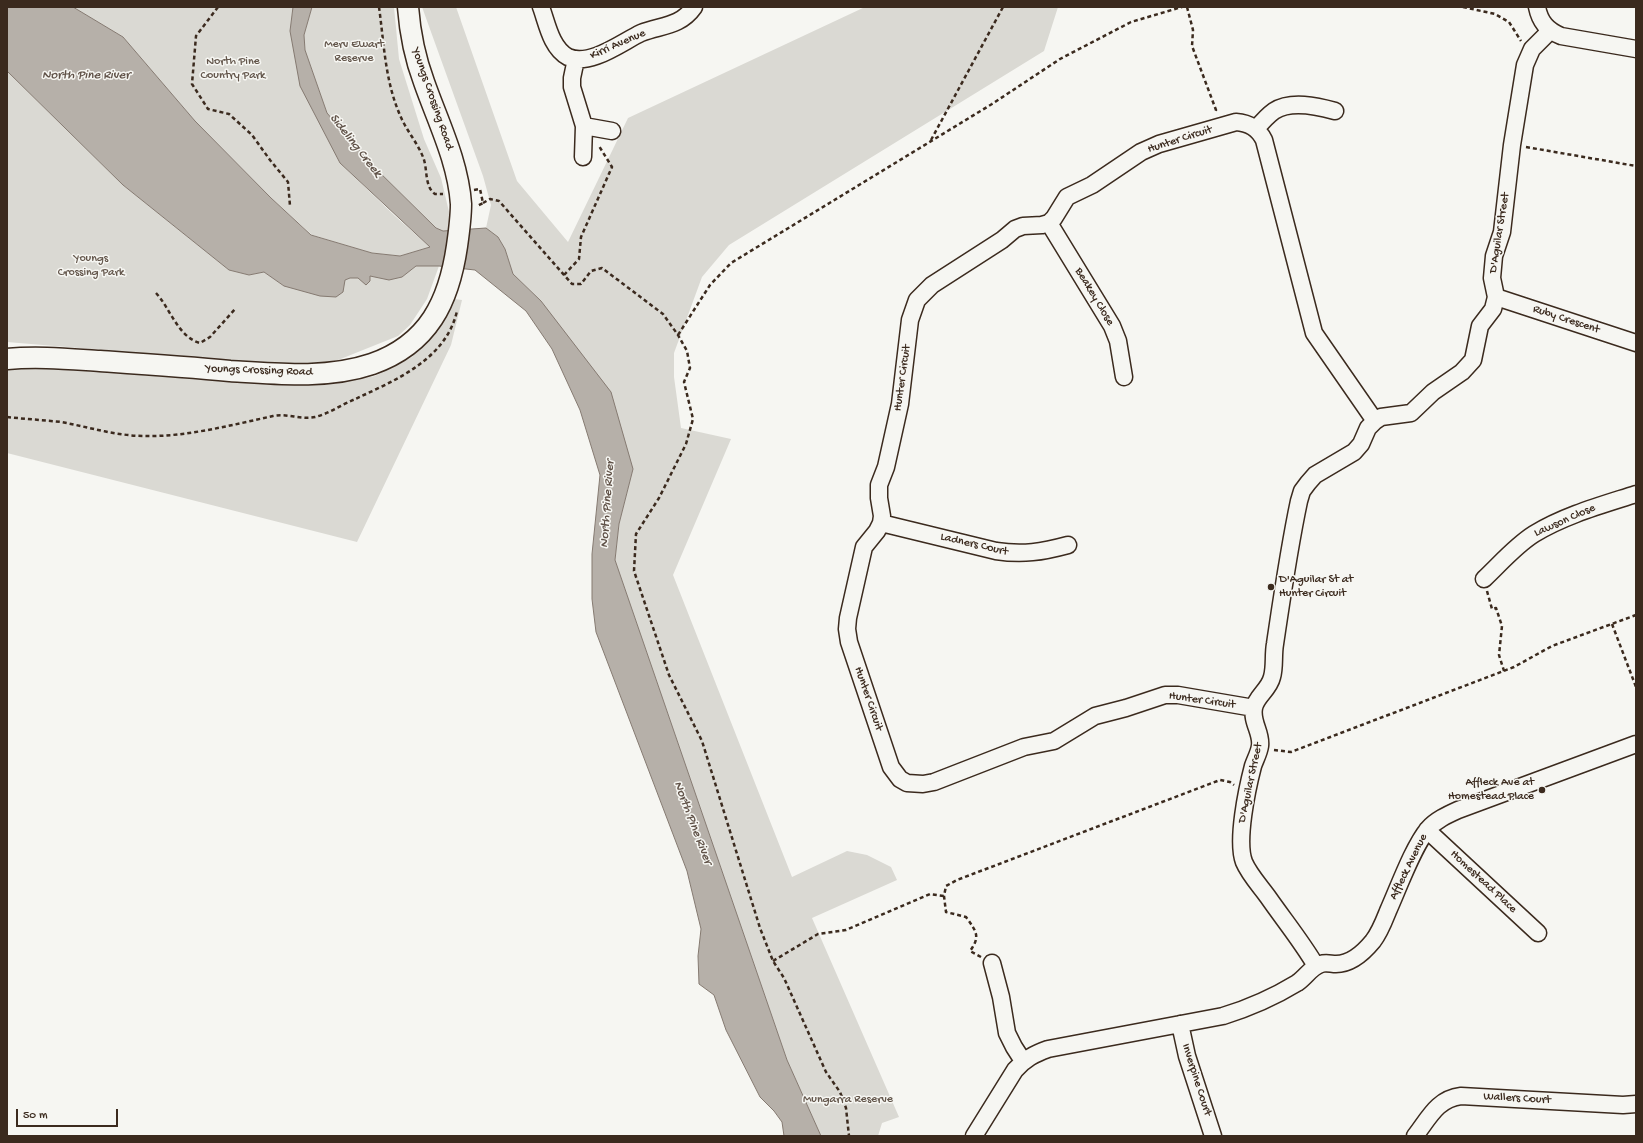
<!DOCTYPE html>
<style>
body{margin:0}
#map{position:relative;width:1643px;height:1143px;overflow:hidden;background:#f6f6f2;font-family:"Gochi Hand",sans-serif}
canvas{display:block}
.frame{position:absolute;inset:0;border:8px solid #3b2a1e;pointer-events:none}
.scale{position:absolute;left:16px;top:1109px;width:102px;height:18px;box-sizing:border-box;border:2px solid #3b2a1e;border-top:0;padding-left:5px;font-size:12px;line-height:14px;white-space:nowrap;color:#3b2a1e;-webkit-text-stroke:3px #f6f6f2;paint-order:stroke}
</style>
<div id="map">
<canvas width="1643" height="1143"></canvas>
<div class="frame"></div>
<div class="scale">50 m</div>
</div>
<script>
const ctx = document.querySelector('canvas').getContext('2d');
ctx.lineJoin = 'round';
function paint(path, color) { ctx.fillStyle = color; ctx.fill(path, 'evenodd'); }
function stroke(path, color, width, dash) { ctx.strokeStyle = color; ctx.lineWidth = width; ctx.lineCap = dash ? 'butt' : 'round'; ctx.setLineDash(dash || []); ctx.stroke(path); }
function write(font, color, halo, rows, align = 'center') {
  ctx.font = font + ' "Gochi Hand",sans-serif'; ctx.lineWidth = 3; ctx.setLineDash([]); ctx.textBaseline = 'middle'; ctx.strokeStyle = halo; ctx.fillStyle = color; for (const [text, x, y, turn = 0] of rows) {
    ctx.save(); ctx.translate(x, y); ctx.rotate((+turn || 0) * Math.PI / 180); ctx.textAlign = isNaN(turn) ? turn : align; if (halo) ctx.strokeText(text, 0, 0); ctx.fillText(text, 0, 0); ctx.restore();
  }
}
const green = new Path2D(`
 M 73,7 L 293,7 L 290,31 L 340,163 L 395,216 L 430,247 L 400,256 L 372,253 L 312,235 L 271,198 L 195,121 L 123,37 Z
 M 312,7 L 394,7 L 399,59 L 424,139 L 441,178 L 450,216 L 450,230 L 442,231 L 436,228 L 370,163 L 327,113 L 305,50 L 304,35 Z
 M 422,7 L 456,7 L 517,181 L 568,242 L 628,118 L 865,7 L 1058,7 L 1044,51 L 729,245 L 702,277 L 674,353 L 674,377 L 681,428 L 731,439 L 673,575 L 792,877 L 847,851 L 867,855 L 891,867 L 897,880 L 812,918 L 899,1117 L 882,1123 L 878,1136 L 821,1136 L 787,1060 L 615,560 L 619,524 L 633,469 L 541,301 L 513,274 L 505,249 L 498,237 L 486,228 L 491,205 L 483,176 Z
 M 7,71 L 123,185 L 229,270 L 249,275 L 264,272 L 284,286 L 345,280 C 362,271 384,281 401,277 C 406,275 410,270 414,267 C 420,263 432,266 439,266 L 427,299 L 410,325 L 398,336 L 338,360 L 317,363 L 270,364 L 7,342 Z
 M 454,299 L 462,300 L 451,345 L 357,542 L 7,453 L 7,367 L 20,366 L 262,384 L 334,384 L 375,376 L 412,357 L 438,331 Z`);
const water = new Path2D(`
 M 7,7 L 73,7 L 123,37 L 195,121 L 271,198 L 311,235 L 372,253 L 400,256 L 430,247 L 340,163 L 300,86 L 290,31 L 293,7 L 312,7 L 304,35 L 305,50 L 327,113 L 370,163 L 436,228 L 443,231 L 486,228 L 498,237 L 505,249 L 513,274 L 541,301 L 611,392 L 633,469 L 619,524 L 615,560 L 787,1060 L 821,1136 L 784,1136 L 782,1122 L 774,1111 L 760,1097 L 726,1030 L 714,995 L 699,984 L 698,956 L 701,929 L 687,871 L 596,632 L 592,599 L 592,554 L 600,475 L 580,410 L 552,349 L 526,311 L 475,270 L 439,266 L 416,266 L 402,277 L 389,280 L 370,276 L 370,281 L 366,285 L 358,278 L 350,278 L 345,280 L 343,292 L 336,297 L 320,296 L 284,286 L 264,272 L 249,275 L 229,270 L 123,185 L 7,71 Z`);
const path = new Path2D(`
 M 218,7 L 196,36 L 192,84 L 208,109 L 229,114 L 252,135 L 270,160 L 288,182 L 290,206
 M 379,7 C 384,43 385,81 400,115 C 406,130 417,142 423,157 C 428,169 424,186 435,194 L 443,194
 M 1187,7 L 1193,30 L 1192,46 L 1216,110 L 1215,113
 M 1463,7 L 1495,14 L 1509,22 L 1521,41
 M 931,140 L 1003,7
 M 1526,147 L 1636,166
 M 474,190 L 480,189 L 483,203 L 477,206
 M 483,203 L 490,199 L 499,201 L 572,284 L 581,284 L 591,271 L 602,268 L 663,314 L 678,335 L 687,351 L 690,368 L 684,382 L 693,419 L 686,444 L 659,498 L 636,534 L 634,571 L 669,675 L 702,741 L 760,928 L 773,961 L 784,978 L 826,1072 L 840,1092 L 846,1108 L 849,1136
 M 564,275 L 579,259 L 581,237 L 612,167 L 599,146
 M 156,293 C 170,308 178,337 200,343 L 210,337 L 236,308
 M 678,335 L 710,285 L 731,263 L 992,104 L 1060,59 L 1131,22 L 1182,7
 M 7,417 C 25,419 43,420 61,422 C 89,427 116,436 145,436 C 186,437 232,425 273,416 C 287,413 301,420 315,417 C 328,414 341,405 353,400 C 394,381 446,360 457,311
 M 1487,591 L 1492,609 L 1496,608 L 1502,626 L 1499,655 L 1504,671
 M 1612,624 L 1636,687
 M 1274,750 L 1291,752 L 1514,667 L 1552,646 L 1636,615
 M 981,957 L 970,951 C 981,936 976,931 966,917 L 946,912 L 944,896 L 946,886 L 957,880 L 1220,780 L 1230,782 L 1234,785
 M 773,961 L 818,934 L 846,930 L 930,894 L 944,896`);
const minor = new Path2D(`
 M 541,7 C 547,23 551,48 568,57 C 590,67 622,42 641,33 C 661,25 680,27 694,7
 M 1537,7 C 1540,22 1547,30 1561,36 L 1636,49
 M 576,59 L 572,78 L 572,87 L 584,126
 M 1256,129 C 1261,123 1267,116 1274,111 C 1291,100 1317,106 1335,111
 M 583,157 L 584,126 L 612,131
 M 1049,223 L 1112,326 L 1118,341 L 1124,377
 M 1496,297 L 1636,343
 M 881,523 L 996,551 C 1023,555 1042,552 1068,545
 M 1484,579 C 1500,564 1515,546 1534,534 C 1565,515 1602,505 1636,494
 M 1254,708 L 1178,695 L 1165,695 L 1126,708 L 1095,716 L 1054,741 L 1024,747 L 934,782 L 923,784 L 907,783 L 900,779 L 891,767 L 849,642 L 847,629 L 848,618 L 864,547 L 877,531 L 881,523 L 882,516 L 879,498 L 879,485 L 886,467 L 900,404 L 910,320 L 917,300 L 932,285 L 1002,240 L 1015,229 L 1023,226 L 1042,225 L 1049,223 L 1054,218 L 1067,197 L 1092,185 L 1141,152 L 1159,144 L 1236,122 C 1249,123 1258,128 1264,140 L 1314,333 L 1375,421
 M 1427,830 L 1538,933
 M 992,963 L 1001,997 L 1007,1033 L 1014,1047 L 1023,1061
 M 1316,966 C 1302,942 1284,920 1268,897 C 1260,886 1249,874 1244,862 C 1236,841 1247,789 1253,766 C 1255,760 1259,753 1260,746 C 1262,733 1251,722 1254,708 C 1256,696 1269,690 1272,677 C 1275,667 1273,655 1275,644 C 1282,597 1289,548 1299,501 L 1302,491 L 1308,483 L 1315,475 L 1354,452 L 1361,444 L 1368,428 L 1375,421 L 1381,417 L 1411,413 L 1433,392 L 1462,372 L 1473,360 L 1480,326 L 1493,309 L 1496,297 L 1492,278 L 1494,256 L 1502,232 L 1512,145 L 1525,65 L 1532,49 L 1550,31
 M 1180,1024 L 1187,1056 L 1213,1136
 M 974,1136 L 1015,1070 C 1025,1059 1034,1054 1048,1049 L 1223,1016 C 1249,1008 1274,997 1297,983 C 1306,977 1311,967 1321,964 C 1326,962 1331,964 1336,964 C 1351,964 1364,952 1373,941 C 1380,932 1384,921 1388,911 C 1398,889 1413,847 1428,829 C 1436,820 1447,815 1458,810 L 1636,744
 M 1415,1136 C 1429,1118 1437,1099 1461,1096 L 1623,1105 L 1636,1104`);
const major = new Path2D(`
 M 7,359 C 38,356 69,359 100,361 C 143,364 187,367 230,371 C 277,374 328,379 372,364 C 429,344 449,301 457,246 C 459,232 461,218 461,204 C 458,161 438,122 424,82 C 415,58 410,33 408,7`);
const markers = [
 [1271,587,4,"#3b2a1e"],
 [1542,790,4,"#3b2a1e"]
];
const parkNames = [
 ["Merv Ewart",354,45],
 ["Reserve",354,59],
 ["North Pine",233,62],
 ["Country Park",233,76],
 ["Youngs",91,259],
 ["Crossing Park",91,273],
 ["Mungarra Reserve",848,1100]
];
const streetNames = [
 ["Kirri Avenue",618,45,-24],
 ["Youngs Crossing Road",432,99,71],
 ["Hunter Circuit",1180,140,-18],
 ["D'Aguilar Street",1500,233,-81],
 ["Beakey Close",1094,297,59],
 ["Ruby Crescent",1566,320,18],
 ["Youngs Crossing Road",259,371,2],
 ["Hunter Circuit",903,378,-82],
 ["Lawson Close",1565,521,-24],
 ["Ladners Court",974,545,13],
 ["Hunter Circuit",868,699,71],
 ["Hunter Circuit",1202,701,8],
 ["D'Aguilar Street",1251,783,-78],
 ["Affleck Avenue",1409,867,-64],
 ["Homestead Place",1483,882,43],
 ["Inverpine Court",1196,1080,72],
 ["Wallers Court",1517,1099,3]
];
const poiNames = [
 ["D'Aguilar St at",1279,580],
 ["Hunter Circuit",1279,594],
 ["Affleck Ave at",1534,783,"right"],
 ["Homestead Place",1534,797,"right"]
];
const waterNames = [
 ["North Pine River",86,76],
 ["Sideling Creek",355,146,52],
 ["North Pine River",608,504,-86],
 ["North Pine River",692,823,69]
];
paint(green, '#dad9d3');
paint(water, '#b6b0a9');
stroke(water, '#857a71', 1);
stroke(minor, '#3b2a1e', 19);
stroke(major, '#3b2a1e', 23);
stroke(path, '#3b2a1e', 2.5, [4, 3]);
stroke(minor, '#f6f6f2', 16);
stroke(major, '#f6f6f2', 20);
for (const [x, y, r, color] of markers) { const dot = new Path2D(); dot.arc(x, y, r, 0, 2 * Math.PI); ctx.fillStyle = color; ctx.fill(dot); stroke(dot, '#f6f6f2', 1.5); }
write('12px', '#63564b', '#f6f6f2', parkNames);
write('12px', '#3b2a1e', '#f6f6f2', streetNames);
write('12px', '#3b2a1e', '#f6f6f2', poiNames, 'left');
write('italic 13px', '#605248', '#f6f6f2', waterNames);
</script>
